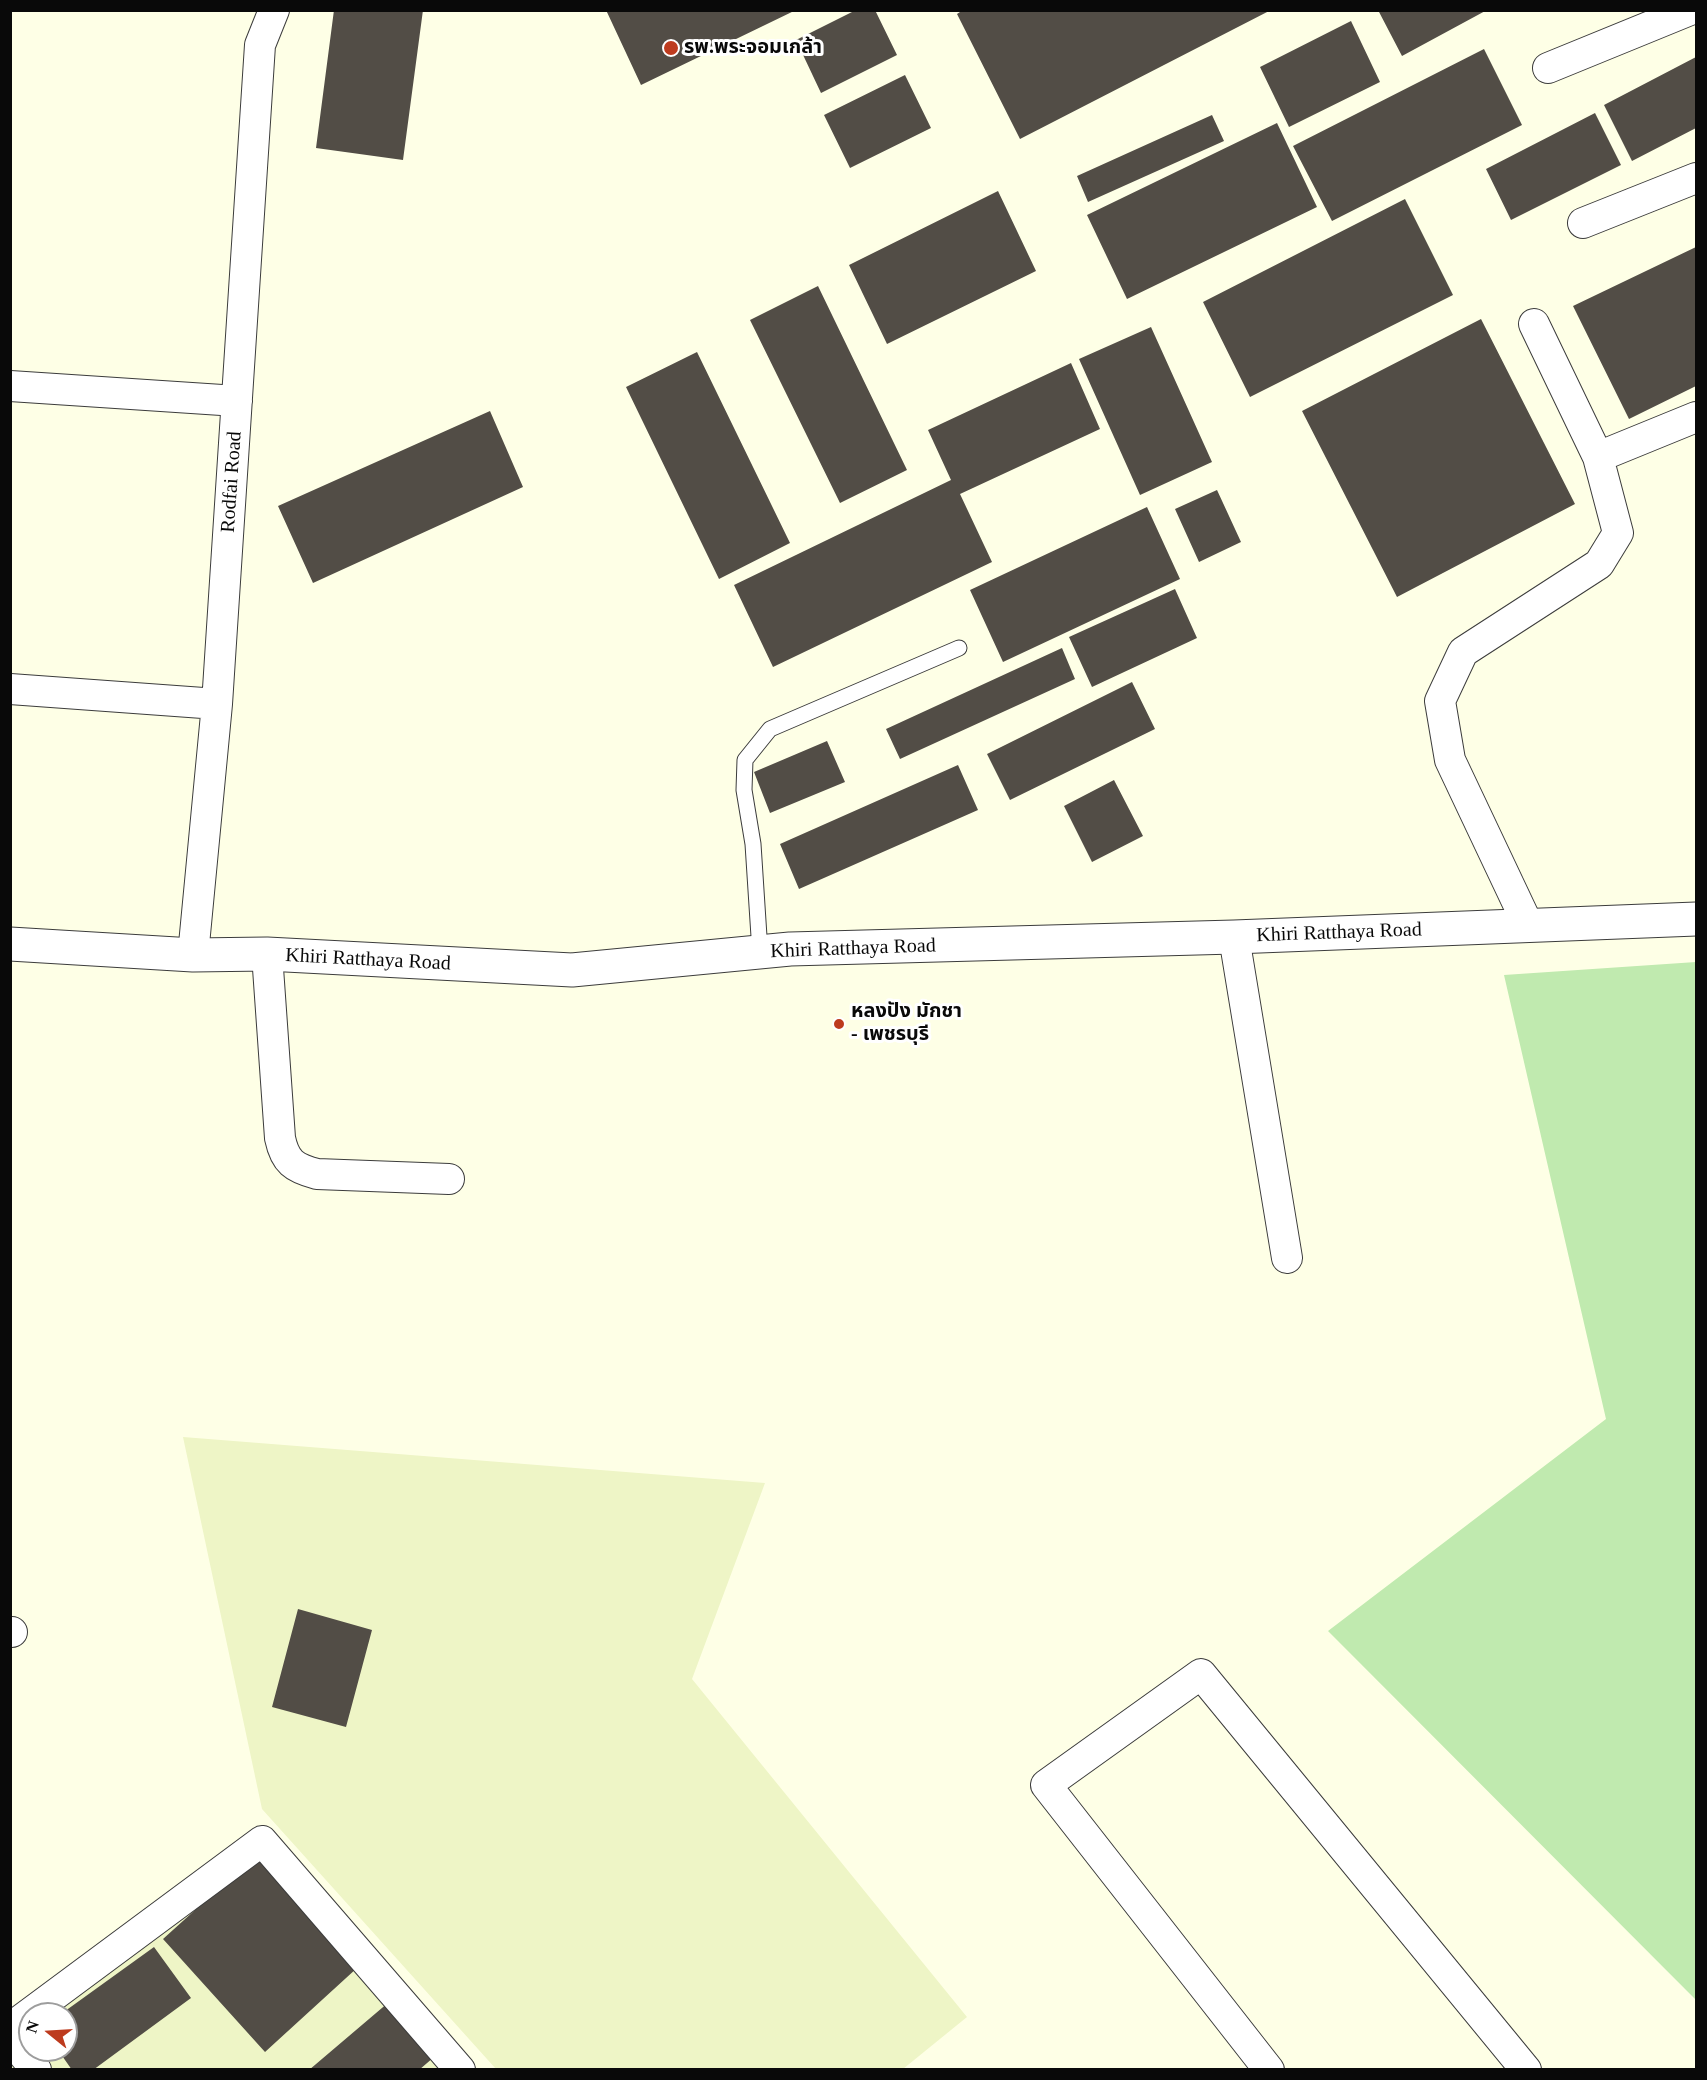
<!DOCTYPE html>
<meta charset="utf-8">
<style>
body{margin:0}
#map{position:relative;width:1707px;height:2080px;overflow:hidden;background:#feffe6;font-family:"Times New Roman",serif}
canvas{display:block}
.frame{position:absolute;inset:0;border:12px solid #090909;pointer-events:none}
.north{position:absolute;left:18px;top:2002px;width:60px;height:60px;box-sizing:border-box;background:#fff;border:2px solid #9d9d9d;border-radius:50%;rotate:288deg;font-size:16px;font-weight:700;line-height:24px;text-align:center;color:#090909}
.north::after{content:'';display:block;margin:auto;width:21px;height:27px;background:#bd3b1e;clip-path:polygon(50% 0,100% 100%,50% 72%,0 100%)}
</style>
<div id="map">
<canvas width="1707" height="2080"></canvas>
<div class="frame"></div>
<div class="north">N</div>
</div>
<script>
const ctx = document.querySelector('canvas').getContext('2d');
ctx.lineJoin = 'round';
function paint(path, color) { ctx.fillStyle = color; ctx.fill(path, 'evenodd'); }
function stroke(path, color, width, dash) { ctx.strokeStyle = color; ctx.lineWidth = width; ctx.lineCap = dash ? 'butt' : 'round'; ctx.setLineDash(dash || []); ctx.stroke(path); }
function write(font, color, halo, rows, align = 'center') {
  ctx.font = font + ' "Times New Roman","Noto Sans Thai",serif'; ctx.lineWidth = 6; ctx.setLineDash([]); ctx.textBaseline = 'middle'; ctx.strokeStyle = halo; ctx.fillStyle = color; for (const [text, x, y, turn = 0] of rows) {
    ctx.save(); ctx.translate(x, y); ctx.rotate((+turn || 0) * Math.PI / 180); ctx.textAlign = isNaN(turn) ? turn : align; if (halo) ctx.strokeText(text, 0, 0); ctx.fillText(text, 0, 0); ctx.restore();
  }
}
const farmland = new Path2D(`
 M 183,1437 L 765,1483 L 692,1679 L 967,2017 L 903,2069 L 496,2069 L 262,1809 Z
 M 261,1848 L 447,2069 L 11,2069 L 10,2025 L 30,2028 L 30,2050 L 66,2050 L 66,2014 L 48,2014 Z`);
const green = new Path2D(`
 M 1696,962 L 1696,2000 L 1328,1631 L 1606,1419 L 1504,975 Z`);
const building = new Path2D(`
 M 334,10 L 423,10 L 403,160 L 316,148 Z
 M 606,10 L 796,10 L 641,85 Z
 M 856,10 L 875,10 L 897,55 L 821,93 L 796,40 Z
 M 963,10 L 1271,10 L 1020,139 L 957,14 Z
 M 1378,10 L 1487,10 L 1402,56 Z
 M 1351,21 L 1380,82 L 1289,127 L 1260,67 Z
 M 1484,49 L 1522,125 L 1332,221 L 1293,146 Z
 M 1696,57 L 1696,128 L 1632,161 L 1604,105 Z
 M 905,75 L 931,128 L 850,168 L 824,115 Z
 M 1595,113 L 1621,165 L 1511,220 L 1486,169 Z
 M 1212,115 L 1224,141 L 1088,202 L 1077,176 Z
 M 1277,123 L 1317,207 L 1127,299 L 1087,215 Z
 M 998,191 L 1036,271 L 887,344 L 849,265 Z
 M 1405,199 L 1453,295 L 1250,397 L 1203,302 Z
 M 1696,247 L 1696,386 L 1629,419 L 1573,306 Z
 M 818,286 L 907,470 L 840,503 L 750,320 Z
 M 1481,319 L 1575,504 L 1397,597 L 1302,411 Z
 M 1151,327 L 1212,462 L 1140,495 L 1079,359 Z
 M 697,352 L 790,543 L 719,579 L 626,387 Z
 M 1071,363 L 1100,429 L 960,494 L 992,562 L 773,667 L 734,585 L 951,480 L 928,430 Z
 M 490,411 L 523,487 L 313,583 L 278,506 Z
 M 1217,490 L 1241,542 L 1199,562 L 1175,509 Z
 M 1147,507 L 1180,579 L 1003,662 L 970,590 Z
 M 1175,589 L 1197,638 L 1092,687 L 1069,637 Z
 M 1062,648 L 1075,679 L 900,759 L 886,729 Z
 M 1132,682 L 1155,729 L 1010,800 L 987,754 Z
 M 827,741 L 845,782 L 770,813 L 754,772 Z
 M 958,765 L 978,810 L 799,889 L 780,844 Z
 M 1114,780 L 1143,836 L 1092,862 L 1064,806 Z
 M 298,1609 L 372,1630 L 346,1727 L 272,1707 Z
 M 256,1855 L 357,1968 L 265,2052 L 163,1939 Z
 M 154,1947 L 191,1998 L 93,2070 L 72,2070 L 58,2050 L 66,2050 L 66,2014 L 61,2014 Z
 M 389,2002 L 434,2057 L 419,2070 L 309,2070 Z`);
const service = new Path2D(`
 M 760,952 L 753,844 L 744,790 L 745,760 L 770,729 L 959,648`);
const minor = new Path2D(`
 M 1548,68 L 1690,10
 M 1583,223 L 1696,178
 M 10,386 L 237,401
 M 1598,457 L 1696,417
 M 10,689 L 217,704
 M 1528,925 L 1450,760 L 1440,701 L 1463,652 L 1599,564 L 1618,533 L 1598,457 L 1534,324
 M 1234,937 L 1287,1258
 M 267,954 L 280,1138 C 285,1162 294,1168 317,1174 L 449,1179
 M 193,955 L 217,704 L 260,45 L 274,10
 M 10,1632 L 12,1632
 M 10,2028 L 262,1841 L 460,2070
 M 10,2038 L 36,2070
 M 1269,2070 L 1046,1785 L 1201,1674 L 1526,2070`);
const tertiary = new Path2D(`
 M 10,944 L 193,955 L 267,954 L 572,970 L 790,949 L 1234,937 L 1696,919`);
const markers = [
 [671,48,8,"#bd3b1e"],
 [839,1024,6,"#bd3b1e"]
];
const poiNames = [
 ["รพ.พระจอมเกล้า",684,48],
 ["หลงปัง มักชา",851,1012],
 ["- เพชรบุรี",851,1035]
];
const streetNames = [
 ["Rodfai Road",232,482,-86],
 ["Khiri Ratthaya Road",1339,933,-2],
 ["Khiri Ratthaya Road",853,949,-2],
 ["Khiri Ratthaya Road",368,960,3]
];
paint(farmland, '#eef5c6');
paint(green, '#c0eaaf');
paint(building, '#524d46');
stroke(service, '#3c3c3c', 17);
stroke(minor, '#3c3c3c', 32);
stroke(tertiary, '#3c3c3c', 35);
stroke(service, '#fff', 15);
stroke(minor, '#fff', 30);
stroke(tertiary, '#fff', 33);
for (const [x, y, r, color] of markers) { const dot = new Path2D(); dot.arc(x, y, r, 0, 2 * Math.PI); ctx.fillStyle = color; ctx.fill(dot); stroke(dot, '#fff', 2); }
write('bold 20px', '#090909', '#fff', poiNames, 'left');
write('20px', '#090909', '#fff', streetNames);
</script>
